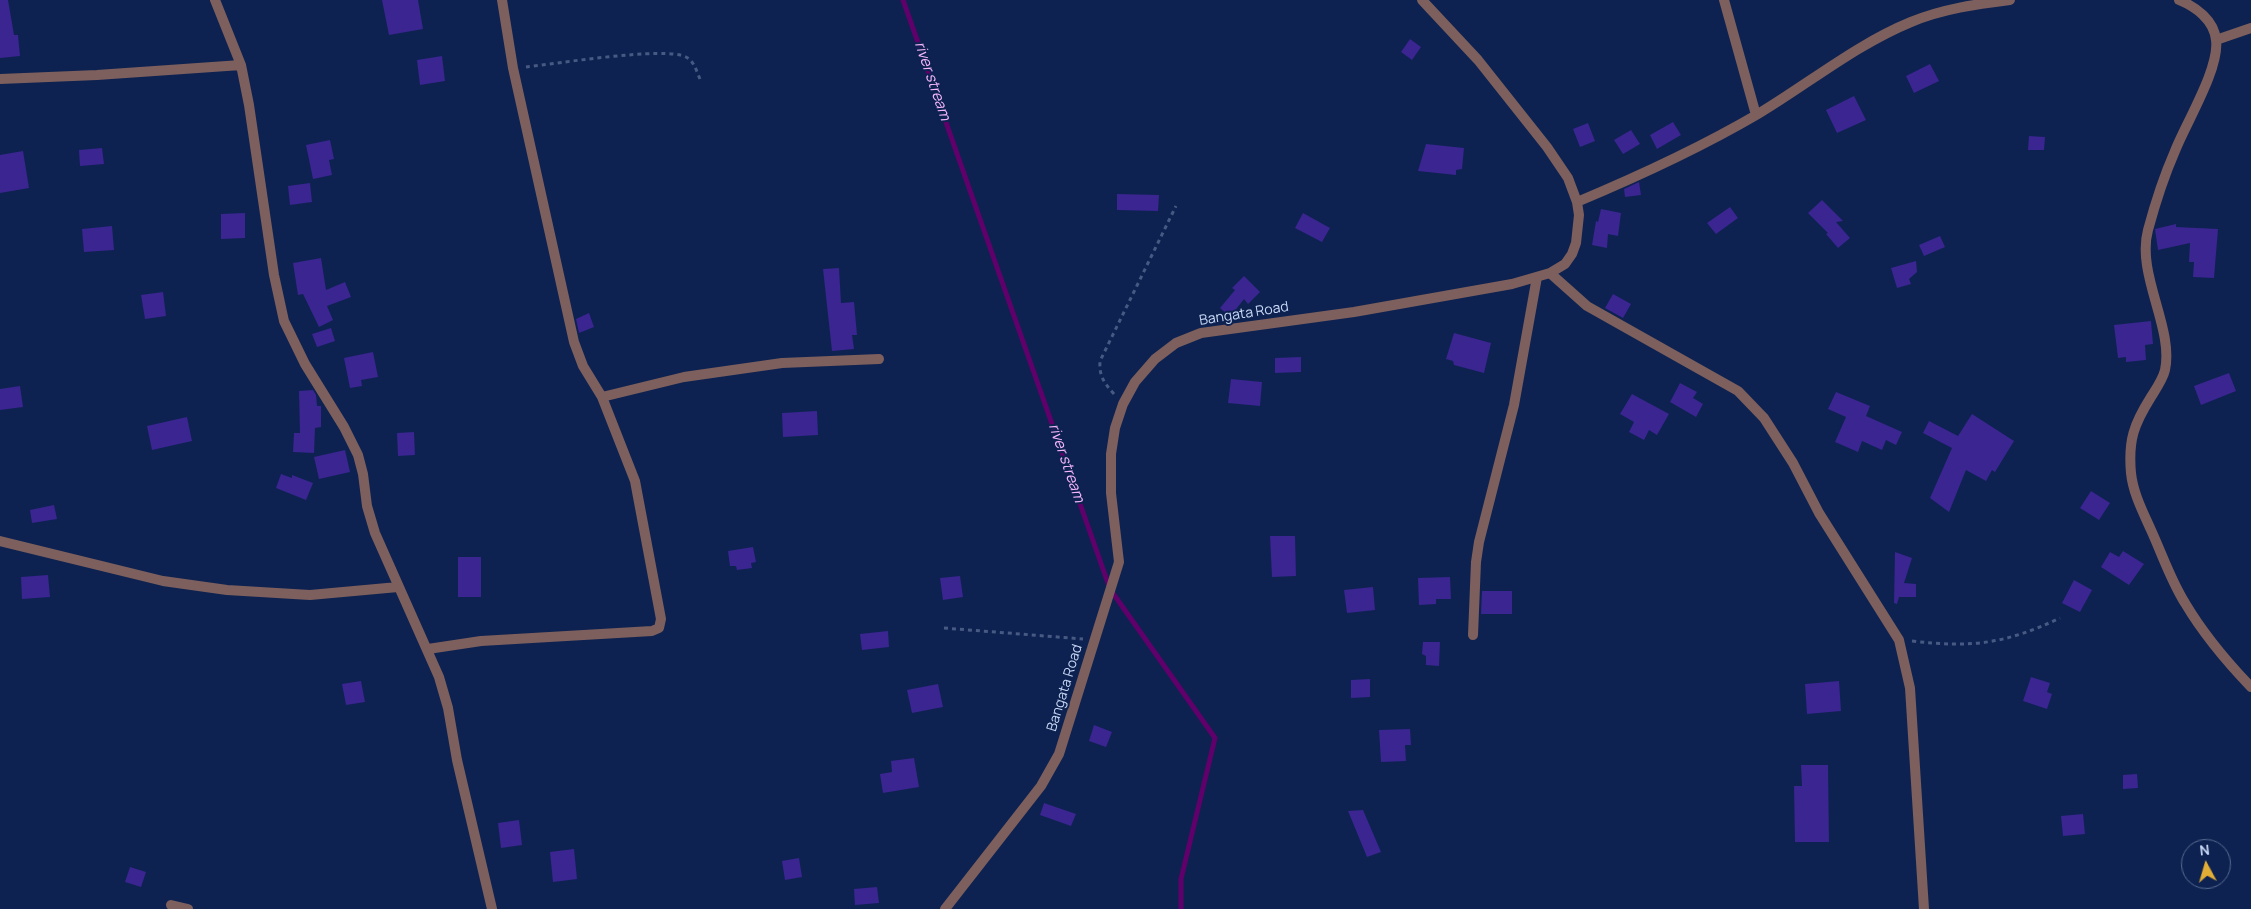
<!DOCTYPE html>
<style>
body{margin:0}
#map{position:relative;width:2251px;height:909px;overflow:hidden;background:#0d2250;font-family:Manrope,sans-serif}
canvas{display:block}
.north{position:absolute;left:2181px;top:839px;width:50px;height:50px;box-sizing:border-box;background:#0d2250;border:1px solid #586a92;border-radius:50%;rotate:354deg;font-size:14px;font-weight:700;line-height:20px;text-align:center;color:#c8d7f5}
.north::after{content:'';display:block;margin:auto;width:18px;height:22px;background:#e3ae35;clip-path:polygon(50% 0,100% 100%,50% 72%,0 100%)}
</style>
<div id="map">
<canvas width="2251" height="909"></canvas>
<div class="north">N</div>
</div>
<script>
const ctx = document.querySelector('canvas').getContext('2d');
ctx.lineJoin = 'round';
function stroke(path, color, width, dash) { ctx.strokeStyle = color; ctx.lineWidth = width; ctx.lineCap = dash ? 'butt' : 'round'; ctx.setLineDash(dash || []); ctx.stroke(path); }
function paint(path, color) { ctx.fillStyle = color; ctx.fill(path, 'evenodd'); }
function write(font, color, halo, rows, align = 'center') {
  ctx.font = font + ' Manrope,sans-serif'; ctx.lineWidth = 4; ctx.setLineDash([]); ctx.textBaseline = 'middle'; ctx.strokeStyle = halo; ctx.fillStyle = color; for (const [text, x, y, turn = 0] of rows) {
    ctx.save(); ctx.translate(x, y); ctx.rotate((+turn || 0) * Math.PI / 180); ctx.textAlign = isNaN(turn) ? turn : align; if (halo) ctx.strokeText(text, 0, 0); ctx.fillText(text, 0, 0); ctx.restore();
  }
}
const stream = new Path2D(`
 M 903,0 L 1110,589 L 1215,738 L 1181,879 L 1181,909`);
const building = new Path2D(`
 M 0,0 L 8,0 L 14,35 L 18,35 L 20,56 L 0,58 Z
 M 382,0 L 418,0 L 423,29 L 389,35 Z
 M 1410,39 L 1421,47 L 1412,60 L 1401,52 Z
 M 442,56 L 445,81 L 420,85 L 417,60 Z
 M 1930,64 L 1939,81 L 1914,93 L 1906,76 Z
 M 1854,96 L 1866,120 L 1837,133 L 1826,110 Z
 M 1673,122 L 1681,135 L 1657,149 L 1650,135 Z
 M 1588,123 L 1595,141 L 1580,147 L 1573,129 Z
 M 1631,130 L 1640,144 L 1623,154 L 1614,140 Z
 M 2029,136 L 2045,137 L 2044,150 L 2028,150 Z
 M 330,140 L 334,159 L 329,160 L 332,175 L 313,179 L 306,145 Z
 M 1426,144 L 1464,148 L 1462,169 L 1456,170 L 1456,175 L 1418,171 Z
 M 102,148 L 104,164 L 80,166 L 79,150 Z
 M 23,151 L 29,188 L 0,193 L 0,155 Z
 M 1639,182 L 1641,195 L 1625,197 L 1624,189 Z
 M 310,183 L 312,202 L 290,205 L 288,186 Z
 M 1117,194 L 1159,195 L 1158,211 L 1117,210 Z
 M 1822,200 L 1843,221 L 1836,222 L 1850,238 L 1838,248 L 1826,234 L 1828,233 L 1808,213 Z
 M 1730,207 L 1738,218 L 1716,234 L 1707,223 Z
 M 1601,209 L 1621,213 L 1618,236 L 1608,234 L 1607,248 L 1592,245 L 1596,221 L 1598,222 Z
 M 245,213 L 245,238 L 221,239 L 221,214 Z
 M 1303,213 L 1330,228 L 1322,242 L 1295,228 Z
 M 2176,224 L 2176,227 L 2218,229 L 2214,278 L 2193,277 L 2194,262 L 2189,262 L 2190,243 L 2158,250 L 2155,229 Z
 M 112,226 L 114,250 L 84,252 L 82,229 Z
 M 1940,236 L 1945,247 L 1924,256 L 1919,245 Z
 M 321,258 L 326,290 L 345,282 L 351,297 L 327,306 L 333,320 L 319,327 L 303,294 L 298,295 L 293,263 Z
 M 1916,261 L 1917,272 L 1909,279 L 1911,284 L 1897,288 L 1891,268 Z
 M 839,268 L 841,303 L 854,302 L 857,335 L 852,335 L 854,349 L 832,351 L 823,269 Z
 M 1244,276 L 1260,292 L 1248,304 L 1244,299 L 1230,317 L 1220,308 L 1235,290 L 1232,288 Z
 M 163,292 L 166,316 L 145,319 L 141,295 Z
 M 1613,294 L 1631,304 L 1623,318 L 1605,308 Z
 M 589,313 L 594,327 L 579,333 L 576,319 Z
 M 2151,321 L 2153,344 L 2145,345 L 2146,360 L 2126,362 L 2126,357 L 2118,358 L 2114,325 Z
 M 331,328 L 335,341 L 317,347 L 312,334 Z
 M 1454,333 L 1491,343 L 1484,373 L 1454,365 L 1453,361 L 1446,359 Z
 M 373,352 L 378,377 L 361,380 L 362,386 L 350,388 L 344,358 Z
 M 1301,357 L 1301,372 L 1275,373 L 1275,358 Z
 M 2229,373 L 2236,391 L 2201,405 L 2194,386 Z
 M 1231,379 L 1262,382 L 1260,406 L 1228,403 Z
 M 1680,383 L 1697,392 L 1693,398 L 1703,404 L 1696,417 L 1670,402 Z
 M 20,386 L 23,407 L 0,410 L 0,389 Z
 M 313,390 L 316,395 L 317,406 L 321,406 L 321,427 L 315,428 L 314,453 L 293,452 L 294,433 L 300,433 L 299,391 Z
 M 1836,392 L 1870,406 L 1866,416 L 1902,432 L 1896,445 L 1886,440 L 1882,450 L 1862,441 L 1858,452 L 1835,442 L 1846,417 L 1828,409 Z
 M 1632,394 L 1669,414 L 1657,435 L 1649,430 L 1644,440 L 1629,432 L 1634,422 L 1620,414 Z
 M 817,411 L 818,435 L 783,437 L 782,413 Z
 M 1972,414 L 2014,441 L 1995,472 L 1992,470 L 1986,481 L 1966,470 L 1949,512 L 1930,498 L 1952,448 L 1923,433 L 1929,421 L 1958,436 Z
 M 187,417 L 192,441 L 152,450 L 147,426 Z
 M 414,432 L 415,455 L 398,456 L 397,433 Z
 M 345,450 L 350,472 L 319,479 L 314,457 Z
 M 281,474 L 292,478 L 292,475 L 313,483 L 306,500 L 276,488 Z
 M 2091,491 L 2110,503 L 2099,520 L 2080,508 Z
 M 54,505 L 57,519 L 32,523 L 30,510 Z
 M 1270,536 L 1295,536 L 1296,576 L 1272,577 Z
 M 753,547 L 756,562 L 751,563 L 752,568 L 737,570 L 736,566 L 730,566 L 728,551 Z
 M 2123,551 L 2144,564 L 2129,585 L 2101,567 L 2110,552 L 2119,557 Z
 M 1895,552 L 1912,558 L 1904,583 L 1916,584 L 1916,597 L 1899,597 L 1897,604 L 1894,603 Z
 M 458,557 L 481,557 L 481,597 L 458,597 Z
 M 48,575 L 50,597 L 22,599 L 21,577 Z
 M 960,576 L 963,597 L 943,600 L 940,578 Z
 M 1450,577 L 1451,599 L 1436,599 L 1436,604 L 1419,605 L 1418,578 Z
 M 2074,580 L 2092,590 L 2080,612 L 2062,603 Z
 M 1373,587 L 1375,610 L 1347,613 L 1344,590 Z
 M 1482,591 L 1512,591 L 1512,614 L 1481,614 Z
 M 888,631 L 889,647 L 862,650 L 860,634 Z
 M 1423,642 L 1440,642 L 1439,666 L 1426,665 L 1426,656 L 1422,654 Z
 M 2031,677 L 2050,683 L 2047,692 L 2052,694 L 2047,709 L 2023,701 Z
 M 1370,679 L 1370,697 L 1351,698 L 1351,680 Z
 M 361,681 L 365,702 L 346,705 L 342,684 Z
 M 1839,681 L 1841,711 L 1807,714 L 1805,684 Z
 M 938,684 L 943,707 L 912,713 L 907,690 Z
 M 1094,725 L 1112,732 L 1106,747 L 1089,741 Z
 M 1410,729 L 1411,745 L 1405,745 L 1406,761 L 1381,762 L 1379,730 Z
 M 914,758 L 919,787 L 883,793 L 880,774 L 892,772 L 891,761 Z
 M 1801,765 L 1828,765 L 1829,842 L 1795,842 L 1794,786 L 1802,786 Z
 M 2137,774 L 2138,788 L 2123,789 L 2123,775 Z
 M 1044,803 L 1076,814 L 1071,826 L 1040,815 Z
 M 1363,810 L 1381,852 L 1367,857 L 1348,811 Z
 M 2083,814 L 2085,834 L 2063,836 L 2061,816 Z
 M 519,820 L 522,845 L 501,848 L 498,823 Z
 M 574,849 L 577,879 L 553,882 L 550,852 Z
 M 799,858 L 802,877 L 785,880 L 782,861 Z
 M 130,867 L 146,872 L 141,887 L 125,882 Z
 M 877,887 L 879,903 L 855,905 L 854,889 Z`);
const path = new Path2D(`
 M 526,67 C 554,64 666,46 686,57 C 694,61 696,70 700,79
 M 1114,394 C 1104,383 1099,376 1100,361 L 1176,206
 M 944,628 L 1083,639
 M 1912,641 C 1972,648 2005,644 2060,618`);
const minor = new Path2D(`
 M 215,0 L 241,65 L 249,105 L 274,275 L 284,321 L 305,364 L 344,427 L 358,455 L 363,474 L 367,506 L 375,533 L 439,677 L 448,708 L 457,760 L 492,909
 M 1724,0 L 1756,115
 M 2179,0 C 2196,7 2214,20 2216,40 C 2220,68 2186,123 2175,151 C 2164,176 2155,204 2148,230 C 2136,274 2174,328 2165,370 C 2163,379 2156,389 2151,397 C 2134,424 2128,440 2131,473 C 2133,493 2143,512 2151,530 C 2162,554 2171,581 2185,603 C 2204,635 2226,661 2251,687
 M 2216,40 L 2251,28
 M 0,79 L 97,75 L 241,65
 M 1577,202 C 1639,176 1700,148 1758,114 C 1808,84 1857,44 1911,22 C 1942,9 1977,4 2010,0
 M 1550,273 L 1587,306 L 1738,391 L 1764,418 L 1793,463 L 1819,513 L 1899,640 L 1910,688 L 1924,909
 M 602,397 L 684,377 L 782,363 L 879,359
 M 0,541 L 163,581 L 227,590 L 310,595 L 398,587
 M 1473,635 L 1476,562 L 1479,542 L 1514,405 L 1537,277
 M 428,649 L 481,641 L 652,631 L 659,628 L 661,619 L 635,481 L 602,397 L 583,366 L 574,342 L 513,68 L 502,0
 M 171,905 L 188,909
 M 945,909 L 1041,786 L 1059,754 L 1119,562 L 1111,493 L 1111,454 L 1115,428 L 1123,404 L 1135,382 L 1155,359 L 1176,343 L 1201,333 L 1354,312 L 1512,284 L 1550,273 L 1565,264 L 1572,254 L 1576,243 L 1579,215 L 1577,202 L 1568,178 L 1547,147 L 1478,60 L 1422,0`);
const streetNames = [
 ["Bangata Road",1244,314,-9],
 ["Bangata Road",1065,688,-73]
];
const waterNames = [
 ["river stream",932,81,71],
 ["river stream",1066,463,71]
];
stroke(stream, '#60006a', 5);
paint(building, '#3a2591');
stroke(path, '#475a83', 3, [4, 4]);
stroke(minor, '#7d5f5d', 10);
write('14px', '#c8d7f5', '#0d2250', streetNames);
write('italic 15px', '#f6b6fd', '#0d2250', waterNames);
</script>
